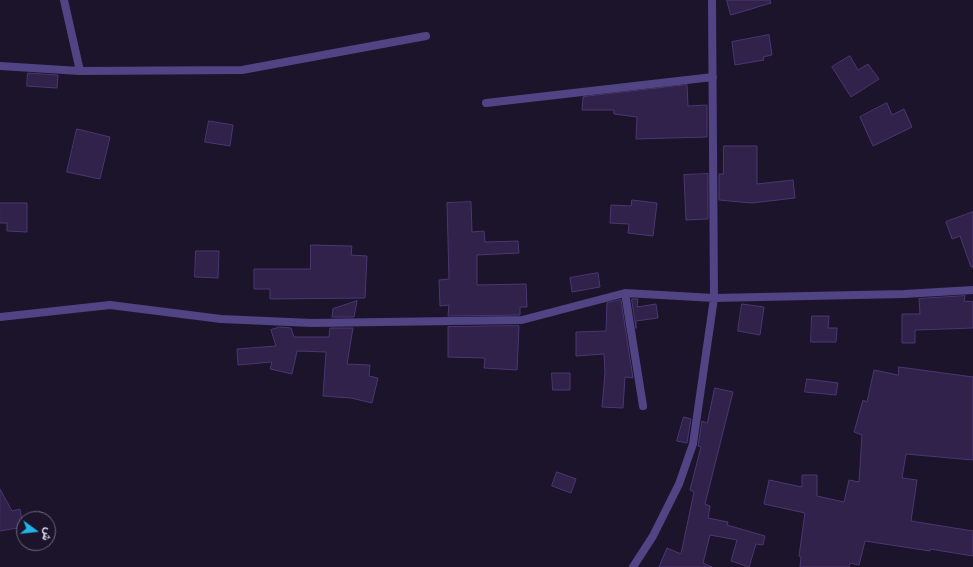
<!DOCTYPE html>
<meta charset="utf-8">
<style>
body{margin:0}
#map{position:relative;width:973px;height:567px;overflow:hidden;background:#1c142a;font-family:"Roboto Condensed",Vazirmatn,sans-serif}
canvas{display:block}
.north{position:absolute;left:16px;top:511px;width:40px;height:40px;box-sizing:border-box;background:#1c142a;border:1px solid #6e667e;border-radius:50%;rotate:105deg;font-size:11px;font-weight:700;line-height:16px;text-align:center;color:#e8e1fc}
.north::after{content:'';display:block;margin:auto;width:14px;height:18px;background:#20b5e9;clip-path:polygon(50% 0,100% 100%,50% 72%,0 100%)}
</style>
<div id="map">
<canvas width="973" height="567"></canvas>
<div class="north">ش</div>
</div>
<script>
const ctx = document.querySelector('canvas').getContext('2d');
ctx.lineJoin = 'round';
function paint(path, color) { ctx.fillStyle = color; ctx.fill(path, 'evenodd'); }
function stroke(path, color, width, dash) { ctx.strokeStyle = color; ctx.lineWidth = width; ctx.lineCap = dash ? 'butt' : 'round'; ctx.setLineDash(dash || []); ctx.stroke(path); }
const building = new Path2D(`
 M 727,0 L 770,0 L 771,3 L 731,15 Z
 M 769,35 L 772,55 L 763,57 L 764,60 L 735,65 L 732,42 Z
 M 850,56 L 858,70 L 868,64 L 879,79 L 851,97 L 832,67 Z
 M 28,73 L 58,75 L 57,88 L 27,86 Z
 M 687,85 L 688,106 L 707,105 L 707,137 L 636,139 L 637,117 L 614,114 L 614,110 L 582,110 L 583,97 Z
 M 887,103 L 892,115 L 904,109 L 912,127 L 873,146 L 860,117 Z
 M 209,121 L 233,125 L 230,146 L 205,142 Z
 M 77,129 L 110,137 L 100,179 L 67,172 Z
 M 724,146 L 757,146 L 757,184 L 793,180 L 795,198 L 752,203 L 719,200 L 719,174 L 723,174 Z
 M 708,174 L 708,219 L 686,220 L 684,175 Z
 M 632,200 L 657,203 L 653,236 L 628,233 L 629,224 L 610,223 L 611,205 L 631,206 Z
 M 471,202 L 472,232 L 484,231 L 485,242 L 518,241 L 519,253 L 477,255 L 477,285 L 526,284 L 527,307 L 520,307 L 520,315 L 448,316 L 449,305 L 440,306 L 439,280 L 449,279 L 447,203 Z
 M 0,203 L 27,203 L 27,232 L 7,231 L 7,223 L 0,223 Z
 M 973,212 L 973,267 L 971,267 L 960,236 L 952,239 L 946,222 Z
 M 311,245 L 352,246 L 351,255 L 367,256 L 365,298 L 270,299 L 270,289 L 254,289 L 254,269 L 310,269 Z
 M 196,251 L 219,251 L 218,278 L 195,277 Z
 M 598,273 L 600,287 L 572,292 L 570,278 Z
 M 965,296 L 964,301 L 973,302 L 973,328 L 915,330 L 915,343 L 902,343 L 902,314 L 920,314 L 919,299 Z
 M 632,299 L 638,299 L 637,307 L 656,304 L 658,318 L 636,321 L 636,328 Z
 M 621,300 L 633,378 L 625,377 L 623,408 L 602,407 L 605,373 L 604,354 L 576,356 L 576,332 L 606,331 L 607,303 Z
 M 357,301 L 354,317 L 332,317 L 333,309 Z
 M 742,304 L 764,307 L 760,335 L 738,331 Z
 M 812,316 L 829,316 L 828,328 L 837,328 L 836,342 L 811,342 Z
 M 519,326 L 517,370 L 484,368 L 485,358 L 448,357 L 448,327 Z
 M 280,327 L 291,328 L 294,337 L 329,337 L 330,328 L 353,328 L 347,364 L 370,365 L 369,376 L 378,378 L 372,403 L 351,398 L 323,396 L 326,352 L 297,351 L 292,374 L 270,369 L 272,362 L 238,365 L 237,349 L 276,346 L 271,330 Z
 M 899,367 L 973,377 L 973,460 L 906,454 L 902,478 L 917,480 L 911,521 L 973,531 L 973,556 L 930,549 L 930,551 L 865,541 L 859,565 L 850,563 L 849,567 L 800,567 L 801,557 L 799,556 L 805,513 L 764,504 L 769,480 L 802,487 L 802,475 L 817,475 L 817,496 L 844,502 L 849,480 L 859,482 L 862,435 L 854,432 L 863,400 L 867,402 L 874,370 L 898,375 Z
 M 552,373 L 570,373 L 570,390 L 553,390 Z
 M 807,379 L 838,383 L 836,395 L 805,392 Z
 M 715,388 L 733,392 L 705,504 L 710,506 L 708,518 L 728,522 L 727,525 L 765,536 L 763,545 L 756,544 L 749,567 L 731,561 L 737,540 L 710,535 L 703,563 L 712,567 L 659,567 L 667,548 L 681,554 L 694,492 L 690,490 L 701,447 L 698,446 L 702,421 L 707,423 Z
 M 684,417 L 691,419 L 687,443 L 677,441 Z
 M 557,472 L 576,479 L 571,493 L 552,486 Z
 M 0,489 L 12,511 L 20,509 L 23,527 L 0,531 Z`);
const minor = new Path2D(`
 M 64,0 L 80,71
 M 0,66 L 80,71 L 242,70 L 426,36
 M 486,103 L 713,77
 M 625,293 L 643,406
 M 0,317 L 110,305 L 221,319 L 312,323 L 522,320 L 625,293 L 714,298 L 904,294 L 973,290
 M 633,567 L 653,536 L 679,484 L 693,444 L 714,298 L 712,0`);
paint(building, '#30224a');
stroke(building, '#4c3673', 1);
stroke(minor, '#514485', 8);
</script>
